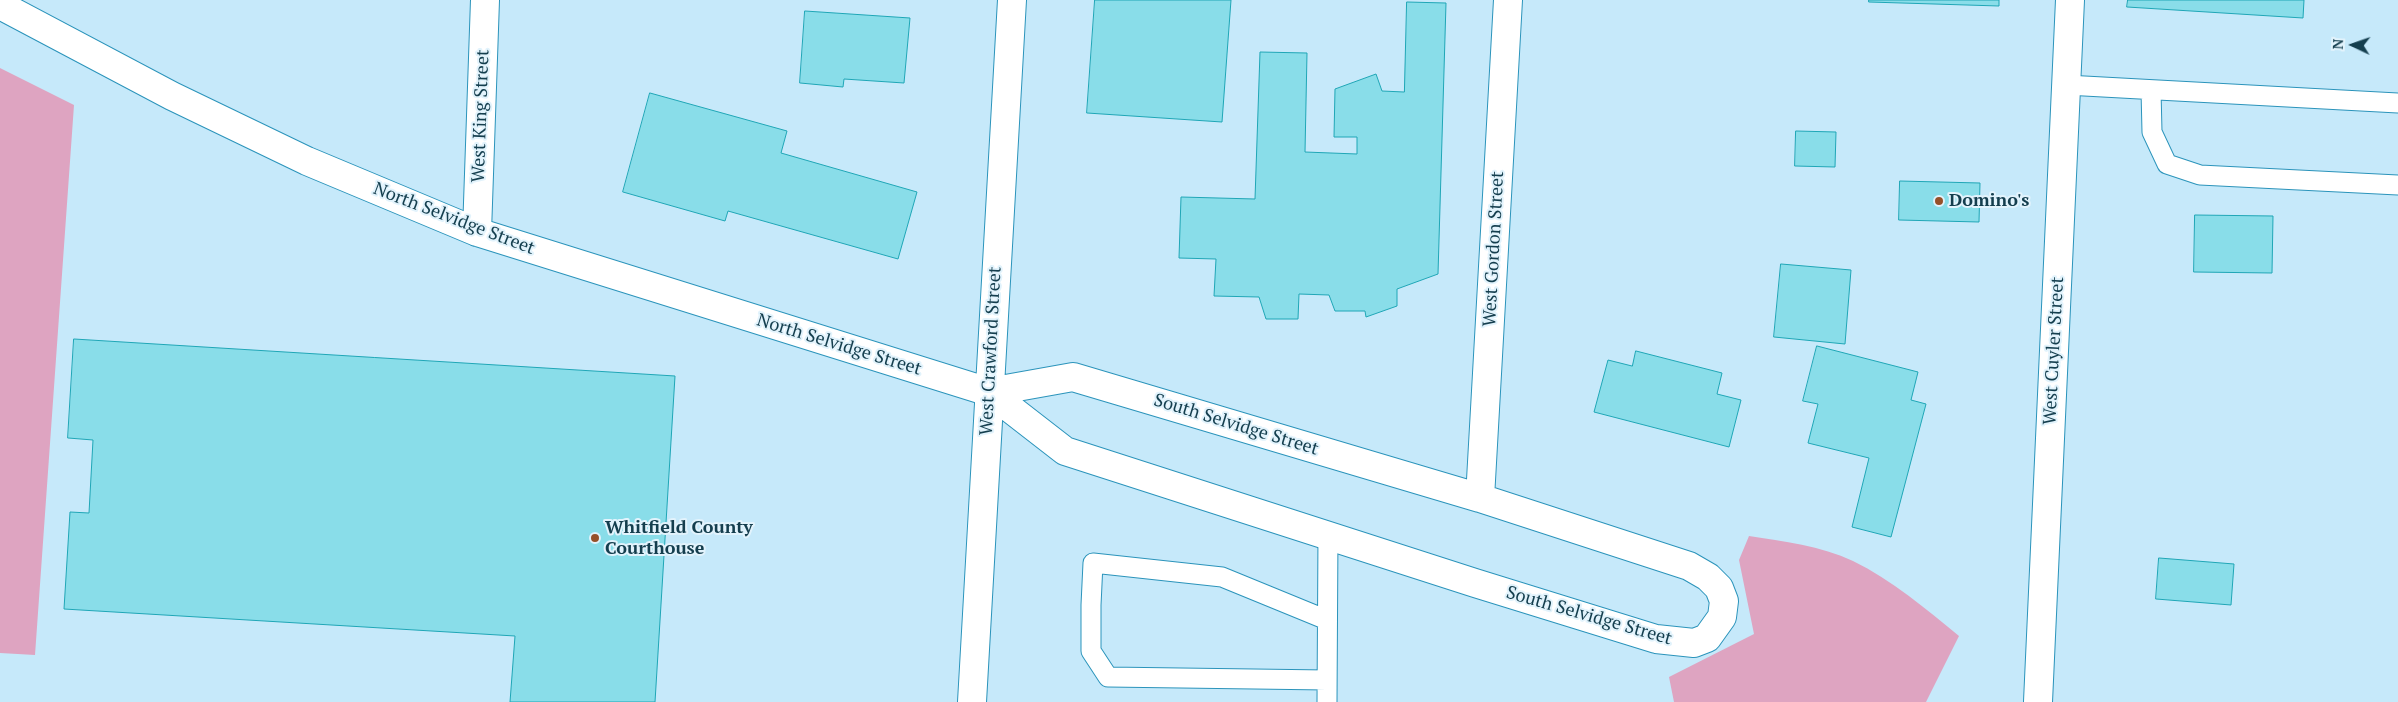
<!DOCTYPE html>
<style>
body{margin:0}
#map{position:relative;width:2398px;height:702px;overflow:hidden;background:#c6e9fa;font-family:"PT Serif",serif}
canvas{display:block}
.north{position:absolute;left:2328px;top:20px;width:50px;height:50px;-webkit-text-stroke:4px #e2f3fc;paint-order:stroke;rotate:273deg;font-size:14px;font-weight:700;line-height:20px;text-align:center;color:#143e4e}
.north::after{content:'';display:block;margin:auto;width:18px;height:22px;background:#143e4e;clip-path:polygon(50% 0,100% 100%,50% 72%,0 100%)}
</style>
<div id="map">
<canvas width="2398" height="702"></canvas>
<div class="north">N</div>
</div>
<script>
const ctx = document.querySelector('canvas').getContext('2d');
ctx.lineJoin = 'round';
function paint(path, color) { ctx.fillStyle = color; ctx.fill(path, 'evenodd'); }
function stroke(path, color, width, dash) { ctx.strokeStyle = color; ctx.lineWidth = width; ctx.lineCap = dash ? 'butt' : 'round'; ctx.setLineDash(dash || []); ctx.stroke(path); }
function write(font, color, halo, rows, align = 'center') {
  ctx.font = font + ' "PT Serif",serif'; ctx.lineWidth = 4; ctx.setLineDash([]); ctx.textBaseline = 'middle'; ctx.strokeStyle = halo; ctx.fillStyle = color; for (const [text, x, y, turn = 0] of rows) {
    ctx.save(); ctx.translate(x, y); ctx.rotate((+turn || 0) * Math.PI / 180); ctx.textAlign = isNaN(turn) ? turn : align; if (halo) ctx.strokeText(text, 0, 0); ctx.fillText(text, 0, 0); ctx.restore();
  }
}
const green = new Path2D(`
 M 0,68 L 74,105 L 35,655 L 0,653 Z
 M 1749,536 C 1783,541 1821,546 1853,561 C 1892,580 1926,609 1959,636 L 1926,702 L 1674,702 L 1669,677 L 1754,634 L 1739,560 Z`);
const building = new Path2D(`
 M 1095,0 L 1231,0 L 1222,122 L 1087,113 Z
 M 1869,0 L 1999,0 L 1999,6 L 1869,2 Z
 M 2128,0 L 2304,0 L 2303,18 L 2127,7 Z
 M 1407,2 L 1446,3 L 1438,274 L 1397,289 L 1397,306 L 1366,317 L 1365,311 L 1335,311 L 1329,295 L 1299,294 L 1298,319 L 1266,319 L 1259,297 L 1214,296 L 1216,259 L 1179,258 L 1181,197 L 1255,199 L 1260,52 L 1307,53 L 1305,152 L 1357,154 L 1357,137 L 1334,137 L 1335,89 L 1376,74 L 1382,91 L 1404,92 Z
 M 805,11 L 910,18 L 904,83 L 844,79 L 843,87 L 800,83 Z
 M 650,93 L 787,131 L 781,153 L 917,192 L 898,259 L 728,211 L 725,221 L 623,192 Z
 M 1796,131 L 1836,132 L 1835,167 L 1795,166 Z
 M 1900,181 L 1980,183 L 1979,222 L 1899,220 Z
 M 2195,215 L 2273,216 L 2272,273 L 2194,272 Z
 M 1781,264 L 1851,270 L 1845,344 L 1774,337 Z
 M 74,339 L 675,376 L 655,702 L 510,702 L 515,636 L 64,609 L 70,512 L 89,513 L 93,440 L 68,438 Z
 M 1817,346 L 1918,372 L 1911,400 L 1926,404 L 1891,537 L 1852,527 L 1869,458 L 1808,443 L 1818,404 L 1803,401 Z
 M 1636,351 L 1722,373 L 1717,394 L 1741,400 L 1729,447 L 1594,412 L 1608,360 L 1632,366 Z
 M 2159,558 L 2234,564 L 2231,605 L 2156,599 Z`);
const lane = new Path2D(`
 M 2066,85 L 2398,103
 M 2151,90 L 2152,132 L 2167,164 L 2200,175 L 2398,185
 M 1327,680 L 1108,677 L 1091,651 L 1091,605 L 1093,563 L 1222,577 L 1327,620
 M 1327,702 L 1328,534`);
const street = new Path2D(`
 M 0,5 L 172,96 L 307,161 L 477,232 L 989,392 L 1065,451 L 1475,583 L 1656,639 L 1694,643 L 1707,638 L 1722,617 L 1724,601 L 1719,588 L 1708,577 L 1689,566 L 1480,498 L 1073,377 L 989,392
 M 477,232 L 485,0
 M 1480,498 L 1508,0
 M 972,702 L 1012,0
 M 2038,702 L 2070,0`);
const markers = [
 [1939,201,5,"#965029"],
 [595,538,5,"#965029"]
];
const streetNames = [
 ["West King Street",481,116,-88],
 ["North Selvidge Street",454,219,21],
 ["West Gordon Street",1494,249,-87],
 ["North Selvidge Street",839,345,17],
 ["West Crawford Street",991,351,-87],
 ["West Cuyler Street",2054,351,-87],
 ["South Selvidge Street",1236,425,17],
 ["South Selvidge Street",1589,616,16]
];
const poiNames = [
 ["Domino's",1949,201],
 ["Whitfield County",605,528],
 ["Courthouse",605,549]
];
paint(green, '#dea4c1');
paint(building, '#89dde9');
stroke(building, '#1fa6b6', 1);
stroke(lane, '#2b94bb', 21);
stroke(street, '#2b94bb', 30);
stroke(lane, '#fff', 19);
stroke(street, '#fff', 28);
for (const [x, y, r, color] of markers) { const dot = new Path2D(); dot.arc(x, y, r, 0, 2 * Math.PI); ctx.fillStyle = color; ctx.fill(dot); stroke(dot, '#e2f3fc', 2); }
write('18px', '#143e4e', '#e2f3fc', streetNames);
write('bold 18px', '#143e4e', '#e2f3fc', poiNames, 'left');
</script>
